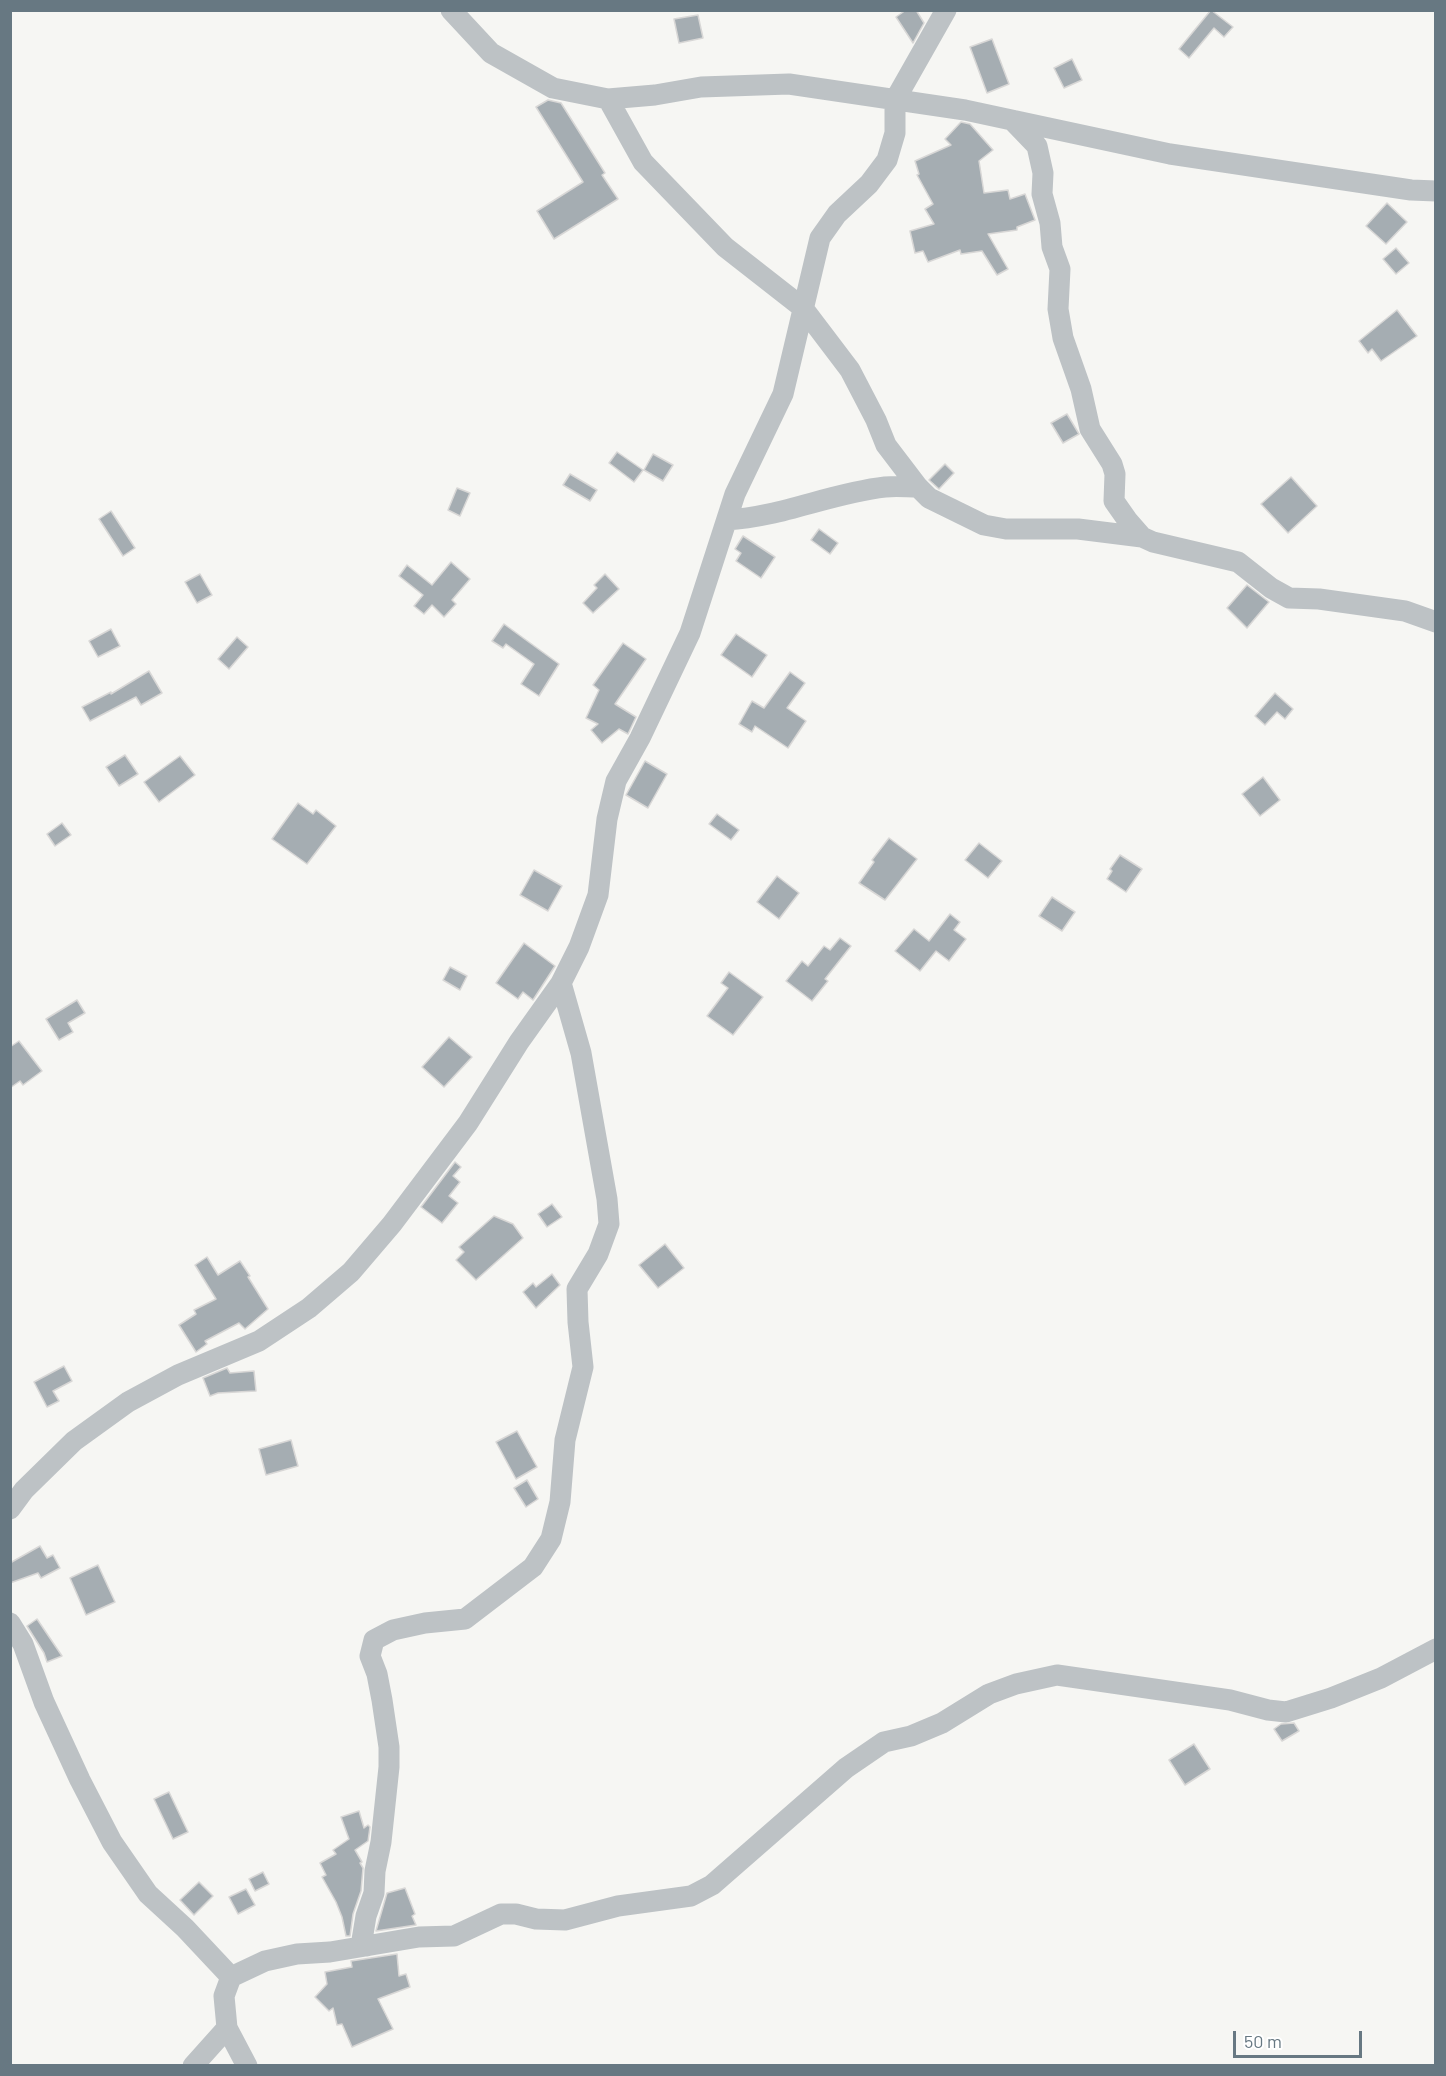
<!DOCTYPE html>
<style>
body{margin:0}
#map{position:relative;width:1446px;height:2076px;overflow:hidden;background:#f6f6f3;font-family:Barlow,sans-serif}
canvas{display:block}
.frame{position:absolute;inset:0;border:12px solid #677882;pointer-events:none}
.scale{position:absolute;left:1233px;top:2031px;width:129px;height:27px;box-sizing:border-box;border:3px solid #677882;border-top:0;padding-left:8px;font-size:18px;line-height:21px;white-space:nowrap;color:#677882;-webkit-text-stroke:4px #fff;paint-order:stroke}
</style>
<div id="map">
<canvas width="1446" height="2076"></canvas>
<div class="frame"></div>
<div class="scale">50 m</div>
</div>
<script>
const ctx = document.querySelector('canvas').getContext('2d');
ctx.lineJoin = 'round';
function paint(path, color) { ctx.fillStyle = color; ctx.fill(path, 'evenodd'); }
function stroke(path, color, width, dash) { ctx.strokeStyle = color; ctx.lineWidth = width; ctx.lineCap = dash ? 'butt' : 'round'; ctx.setLineDash(dash || []); ctx.stroke(path); }
const building = new Path2D(`
 M 906,10 L 916,10 L 924,23 L 913,43 L 896,17 Z
 M 1211,10 L 1233,27 L 1224,37 L 1214,28 L 1189,58 L 1179,49 Z
 M 698,15 L 703,38 L 679,43 L 674,19 Z
 M 992,39 L 1009,84 L 987,93 L 970,47 Z
 M 1072,59 L 1082,80 L 1064,88 L 1054,68 Z
 M 548,100 L 561,103 L 605,173 L 602,175 L 618,199 L 554,239 L 537,211 L 583,182 L 536,107 Z
 M 961,122 L 970,124 L 993,150 L 979,161 L 984,193 L 1008,190 L 1010,199 L 1025,194 L 1035,220 L 1017,227 L 1017,230 L 988,234 L 1008,269 L 997,275 L 982,251 L 961,254 L 960,250 L 928,262 L 923,251 L 915,253 L 910,231 L 934,224 L 925,209 L 933,204 L 917,175 L 919,174 L 915,161 L 951,145 L 945,139 Z
 M 1387,203 L 1407,222 L 1386,244 L 1366,226 Z
 M 1396,248 L 1409,263 L 1396,274 L 1383,259 Z
 M 1397,310 L 1417,336 L 1381,361 L 1372,349 L 1368,353 L 1359,341 Z
 M 1067,414 L 1079,434 L 1063,443 L 1051,423 Z
 M 617,452 L 643,470 L 634,482 L 609,463 Z
 M 653,454 L 673,465 L 663,481 L 644,470 Z
 M 945,464 L 954,473 L 939,489 L 929,480 Z
 M 570,474 L 597,490 L 590,501 L 563,485 Z
 M 1291,477 L 1317,506 L 1288,533 L 1261,504 Z
 M 457,488 L 470,493 L 460,516 L 448,510 Z
 M 111,511 L 135,548 L 123,556 L 99,519 Z
 M 819,529 L 838,543 L 830,554 L 811,540 Z
 M 743,536 L 775,557 L 761,578 L 736,561 L 741,553 L 735,549 Z
 M 451,562 L 470,579 L 452,600 L 456,604 L 444,617 L 432,605 L 424,614 L 414,606 L 423,595 L 399,576 L 407,565 L 432,585 Z
 M 200,574 L 212,595 L 197,603 L 185,582 Z
 M 605,574 L 619,589 L 593,613 L 583,603 L 597,588 L 594,585 Z
 M 1247,585 L 1269,602 L 1247,628 L 1227,608 Z
 M 504,624 L 559,664 L 539,696 L 521,684 L 534,664 L 506,644 L 503,648 L 492,641 Z
 M 111,629 L 120,646 L 98,657 L 89,641 Z
 M 736,634 L 767,655 L 752,677 L 721,655 Z
 M 237,637 L 248,647 L 229,669 L 218,659 Z
 M 623,643 L 646,659 L 615,704 L 636,717 L 628,734 L 619,729 L 602,743 L 591,730 L 598,724 L 586,718 L 599,690 L 593,685 Z
 M 149,671 L 162,693 L 141,705 L 136,697 L 90,721 L 82,707 L 111,692 L 111,694 Z
 M 790,672 L 805,683 L 787,708 L 806,721 L 788,748 L 755,726 L 752,732 L 739,724 L 752,701 L 764,708 Z
 M 1275,693 L 1293,709 L 1285,719 L 1277,712 L 1265,725 L 1255,716 Z
 M 125,755 L 138,774 L 119,786 L 106,767 Z
 M 180,756 L 195,775 L 159,802 L 144,782 Z
 M 645,761 L 667,774 L 648,808 L 626,795 Z
 M 1263,777 L 1280,800 L 1260,816 L 1242,794 Z
 M 298,803 L 313,814 L 316,810 L 336,826 L 307,864 L 272,839 Z
 M 717,814 L 739,830 L 731,840 L 709,824 Z
 M 62,823 L 71,835 L 55,846 L 47,834 Z
 M 889,838 L 917,859 L 885,900 L 859,883 L 874,862 L 872,860 Z
 M 979,843 L 1002,861 L 988,878 L 965,860 Z
 M 1120,855 L 1142,869 L 1126,892 L 1107,879 L 1112,871 L 1110,869 Z
 M 534,870 L 562,886 L 548,911 L 520,895 Z
 M 777,876 L 799,893 L 779,919 L 757,902 Z
 M 1052,897 L 1075,912 L 1062,931 L 1039,916 Z
 M 950,914 L 960,922 L 954,930 L 966,939 L 949,961 L 936,951 L 920,971 L 895,951 L 914,929 L 929,941 Z
 M 840,938 L 851,946 L 825,979 L 828,981 L 812,1001 L 786,981 L 802,961 L 808,966 L 824,946 L 830,950 Z
 M 524,943 L 555,966 L 533,1000 L 523,992 L 518,999 L 496,983 Z
 M 450,967 L 467,976 L 460,990 L 443,980 Z
 M 729,972 L 763,997 L 733,1035 L 707,1016 L 728,988 L 721,983 Z
 M 77,1000 L 85,1013 L 68,1023 L 73,1032 L 59,1040 L 46,1019 Z
 M 449,1037 L 472,1057 L 444,1087 L 422,1067 Z
 M 19,1041 L 42,1071 L 23,1085 L 20,1081 L 10,1088 L 10,1047 Z
 M 455,1162 L 461,1167 L 453,1176 L 460,1182 L 449,1196 L 458,1203 L 442,1223 L 421,1207 Z
 M 552,1204 L 562,1217 L 547,1227 L 538,1214 Z
 M 494,1216 L 513,1224 L 523,1238 L 476,1280 L 456,1260 L 464,1252 L 459,1247 Z
 M 665,1244 L 684,1268 L 658,1288 L 639,1265 Z
 M 207,1257 L 218,1275 L 240,1261 L 250,1276 L 248,1277 L 268,1309 L 245,1329 L 239,1323 L 205,1341 L 207,1344 L 196,1352 L 179,1325 L 196,1314 L 194,1310 L 216,1299 L 195,1265 Z
 M 552,1274 L 560,1285 L 536,1308 L 523,1292 L 533,1283 L 536,1287 Z
 M 64,1366 L 72,1381 L 53,1391 L 59,1401 L 47,1407 L 34,1382 Z
 M 227,1368 L 230,1373 L 254,1371 L 256,1391 L 218,1393 L 210,1396 L 203,1378 Z
 M 517,1431 L 537,1467 L 516,1479 L 496,1442 Z
 M 291,1440 L 298,1466 L 266,1475 L 259,1449 Z
 M 527,1480 L 538,1499 L 526,1507 L 514,1488 Z
 M 40,1546 L 47,1558 L 53,1555 L 60,1568 L 41,1578 L 38,1573 L 10,1583 L 10,1563 Z
 M 98,1565 L 115,1602 L 86,1615 L 70,1578 Z
 M 37,1619 L 62,1656 L 47,1662 L 44,1653 L 27,1626 Z
 M 1294,1723 L 1299,1731 L 1282,1741 L 1274,1729 L 1281,1724 Z
 M 1194,1744 L 1210,1769 L 1185,1785 L 1169,1760 Z
 M 169,1792 L 188,1832 L 173,1839 L 154,1799 Z
 M 359,1811 L 364,1828 L 368,1825 L 370,1827 L 368,1841 L 355,1850 L 362,1862 L 360,1863 L 363,1868 L 361,1891 L 353,1914 L 350,1936 L 346,1936 L 342,1917 L 336,1902 L 322,1877 L 326,1875 L 320,1863 L 336,1854 L 333,1850 L 349,1839 L 341,1817 Z
 M 263,1872 L 269,1884 L 255,1891 L 249,1879 Z
 M 199,1882 L 213,1896 L 194,1915 L 180,1900 Z
 M 405,1888 L 415,1914 L 412,1916 L 416,1925 L 376,1931 L 387,1893 Z
 M 246,1889 L 255,1905 L 238,1914 L 229,1897 Z
 M 397,1954 L 399,1976 L 406,1974 L 410,1987 L 378,1999 L 393,2029 L 352,2047 L 342,2024 L 337,2025 L 333,2008 L 329,2011 L 315,1997 L 327,1984 L 325,1972 L 352,1967 L 351,1961 Z`);
const minor = new Path2D(`
 M 451,10 L 491,53 L 553,88 L 608,99 L 655,95 L 701,87 L 789,84 L 965,110 L 1170,154 L 1411,190 L 1436,191
 M 608,99 L 643,162 L 725,247 L 803,308 L 850,370 L 876,420 L 886,445 L 918,487 L 929,498 L 984,525 L 1006,529 L 1078,529 L 1142,537 L 1153,542 L 1238,562 L 1271,588 L 1289,598 L 1319,599 L 1405,611 L 1436,622
 M 1012,120 L 1037,146 L 1043,173 L 1042,194 L 1050,223 L 1052,247 L 1060,269 L 1058,309 L 1063,338 L 1081,389 L 1090,429 L 1112,464 L 1115,474 L 1114,501 L 1128,521 L 1142,537
 M 727,520 C 781,517 831,493 885,487 C 896,486 907,487 918,487
 M 10,1509 L 24,1490 L 74,1441 L 128,1402 L 178,1375 L 259,1341 L 309,1308 L 351,1272 L 392,1224 L 468,1123 L 519,1042 L 561,983 L 579,947 L 598,895 L 607,819 L 616,781 L 640,738 L 690,633 L 735,494 L 783,394 L 820,238 L 837,214 L 869,184 L 887,160 L 895,133 L 895,100 L 946,10
 M 10,1623 L 23,1644 L 44,1702 L 80,1780 L 112,1842 L 148,1894 L 185,1928 L 231,1977
 M 367,1946 L 362,1940 L 366,1916 L 374,1893 L 375,1871 L 381,1842 L 389,1767 L 389,1747 L 382,1700 L 377,1674 L 370,1656 L 374,1640 L 393,1630 L 425,1623 L 465,1619 L 533,1567 L 551,1539 L 560,1502 L 565,1440 L 583,1367 L 578,1322 L 577,1289 L 598,1254 L 609,1224 L 607,1199 L 581,1053 L 561,983
 M 193,2066 L 227,2028
 M 247,2066 L 227,2028 L 224,1996 L 231,1977 L 265,1961 L 297,1954 L 330,1952 L 419,1937 L 454,1936 L 501,1914 L 516,1914 L 536,1919 L 565,1920 L 618,1906 L 691,1896 L 712,1885 L 846,1768 L 884,1742 L 911,1736 L 942,1723 L 989,1694 L 1016,1684 L 1057,1675 L 1230,1700 L 1268,1710 L 1286,1712 L 1331,1698 L 1381,1678 L 1436,1649`);
paint(building, '#a5adb2');
stroke(building, '#d8d7d6', 1.5);
stroke(minor, '#bdc2c5', 21);
</script>
